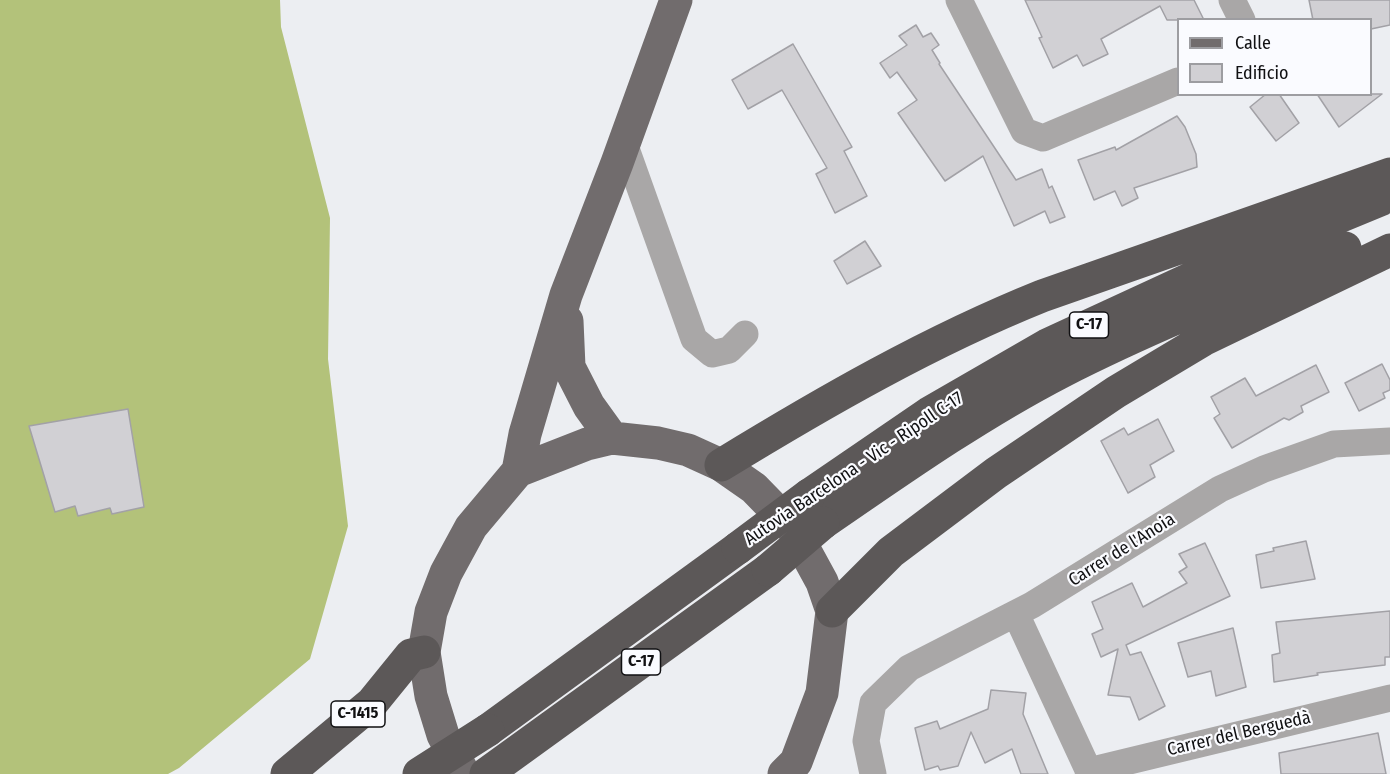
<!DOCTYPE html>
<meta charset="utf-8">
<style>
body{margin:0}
#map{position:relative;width:1390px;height:774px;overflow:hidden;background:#eceef2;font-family:"Fira Sans Condensed",sans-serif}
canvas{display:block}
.legend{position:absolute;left:1177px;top:18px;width:195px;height:78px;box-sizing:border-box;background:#fafbff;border:2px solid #9d9da1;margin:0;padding:8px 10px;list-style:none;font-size:18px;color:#111113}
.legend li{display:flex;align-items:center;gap:12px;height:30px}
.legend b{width:30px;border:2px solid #9d9da1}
</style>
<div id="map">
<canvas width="1390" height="774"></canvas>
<ul class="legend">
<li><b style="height:8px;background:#716c6d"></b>Calle</li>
<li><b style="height:16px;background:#d1d0d4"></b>Edificio</li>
</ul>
</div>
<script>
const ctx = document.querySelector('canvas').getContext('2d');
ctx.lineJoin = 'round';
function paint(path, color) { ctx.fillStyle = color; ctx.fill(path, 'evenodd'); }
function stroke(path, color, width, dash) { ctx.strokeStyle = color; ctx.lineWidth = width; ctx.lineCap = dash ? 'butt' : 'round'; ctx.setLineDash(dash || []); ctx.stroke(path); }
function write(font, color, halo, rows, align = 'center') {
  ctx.font = font + ' "Fira Sans Condensed",sans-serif'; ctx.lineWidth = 4.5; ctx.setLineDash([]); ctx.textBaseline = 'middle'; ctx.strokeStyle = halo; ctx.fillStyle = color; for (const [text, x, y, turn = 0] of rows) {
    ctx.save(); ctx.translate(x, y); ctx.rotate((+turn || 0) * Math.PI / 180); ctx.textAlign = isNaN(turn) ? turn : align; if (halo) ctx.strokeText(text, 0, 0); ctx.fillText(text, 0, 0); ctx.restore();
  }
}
const forest = new Path2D(`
 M 0,0 L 280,0 L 281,27 L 330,218 L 328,359 L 348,526 L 310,659 L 179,768 L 168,774 L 0,774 Z`);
const building = new Path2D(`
 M 1025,0 L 1194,0 L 1204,20 L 1167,20 L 1160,6 L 1101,39 L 1108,54 L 1083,66 L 1077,55 L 1053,68 L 1039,38 L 1042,37 Z
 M 1309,0 L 1390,0 L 1390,25 L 1371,29 L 1371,20 L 1313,20 Z
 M 916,25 L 923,37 L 931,33 L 939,45 L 932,50 L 940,63 L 939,64 L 1016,180 L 1042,169 L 1049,188 L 1052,186 L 1065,217 L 1050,223 L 1045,211 L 1014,226 L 983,156 L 945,181 L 898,113 L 917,100 L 897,72 L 890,78 L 880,63 L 907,45 L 899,36 Z
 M 793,44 L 852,147 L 844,151 L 867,196 L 835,213 L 816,174 L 827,168 L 782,90 L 748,109 L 732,80 Z
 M 1266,94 L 1279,94 L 1299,123 L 1276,141 L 1250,107 Z
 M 1317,94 L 1382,94 L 1339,127 Z
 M 1177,116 L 1185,127 L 1196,154 L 1197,167 L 1134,188 L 1138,198 L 1122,206 L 1115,191 L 1094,200 L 1078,160 L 1115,147 L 1116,150 Z
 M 865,241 L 881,266 L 847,284 L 834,261 Z
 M 1382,364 L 1390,380 L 1390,390 L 1383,393 L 1385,398 L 1359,411 L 1345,383 Z
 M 1316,365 L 1329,392 L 1301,406 L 1303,412 L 1289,420 L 1284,418 L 1232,448 L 1214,418 L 1220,414 L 1211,397 L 1245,378 L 1256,396 Z
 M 128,409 L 144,507 L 112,514 L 110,508 L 78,516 L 75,506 L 55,512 L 29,426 Z
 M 1158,419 L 1174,451 L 1150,465 L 1155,477 L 1128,493 L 1101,441 L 1124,428 L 1128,435 Z
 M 1306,541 L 1315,579 L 1261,588 L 1256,555 L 1274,551 L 1273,548 Z
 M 1205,543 L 1230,596 L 1126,645 L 1130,655 L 1141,652 L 1165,706 L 1139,720 L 1130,697 L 1108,695 L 1118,649 L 1101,657 L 1092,634 L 1103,629 L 1092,602 L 1132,583 L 1143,607 L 1187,583 L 1179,572 L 1187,567 L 1179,554 Z
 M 1390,611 L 1390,657 L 1385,657 L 1385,665 L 1317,673 L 1318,675 L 1274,682 L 1272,655 L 1280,653 L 1276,622 Z
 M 1233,628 L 1246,687 L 1216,696 L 1211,671 L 1188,677 L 1178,643 Z
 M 991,690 L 1026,693 L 1023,714 L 1048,774 L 1021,774 L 1012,749 L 985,763 L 971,732 L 958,766 L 940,770 L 938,766 L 925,770 L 915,728 L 937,721 L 940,729 L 988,709 Z
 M 1378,733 L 1386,774 L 1281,774 L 1279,753 Z`);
const minor = new Path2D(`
 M 959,0 L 1024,131 L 1043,138 L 1178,81
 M 1232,0 L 1242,20
 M 624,143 L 694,339 L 712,354 L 729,350 L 745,334
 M 1016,614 L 1090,774
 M 1088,771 L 1390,698
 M 873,774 L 866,741 L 873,703 L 909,668 L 1032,605 L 1220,489 L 1264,469 L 1334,444 L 1390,441`);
const major = new Path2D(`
 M 567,321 L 569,367 L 589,406 L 612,438
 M 518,471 L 525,434 L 566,295 L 617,163 L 676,0
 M 464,774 L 443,735 L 431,696 L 424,652 L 431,612 L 446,573 L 471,527 L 518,471 L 587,444 L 612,438 L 658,443 L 688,450 L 721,465 L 754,488 L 792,527 L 822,582 L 832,611 L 822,693 L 796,762 L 784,774`);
const highway = new Path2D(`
 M 721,465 C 824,402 930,341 1042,296 L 1390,174
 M 809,495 L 929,413 L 1047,345 L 1203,273 L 1380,200
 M 823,523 C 900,470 978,415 1061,372 C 1153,325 1250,287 1345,248
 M 832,611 L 891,552 L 996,473 L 1116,392 L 1203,340 L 1390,250
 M 488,730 L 738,548
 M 287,774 L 372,703 L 411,655 L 424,652
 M 486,774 L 768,570`);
const highwayBridge = new Path2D(`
 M 738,548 L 809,495
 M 768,570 L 823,523
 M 419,774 L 488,730`);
const shields = [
 [1089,325,39],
 [641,662,39],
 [358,714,54]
];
const shieldNames = [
 ["C-17",1089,325],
 ["C-17",641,662],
 ["C-1415",358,714]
];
const streetNames = [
 ["Autovia Barcelona - Vic - Ripoll C-17",854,469,-34],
 ["Carrer de l'Anoia",1122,550,-32],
 ["Carrer del Berguedà",1239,734,-13]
];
paint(forest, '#b3c27a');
paint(building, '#d1d0d4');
stroke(building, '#a2a1a6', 1.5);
stroke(minor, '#a9a7a7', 27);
stroke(major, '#716c6d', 33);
stroke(highway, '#5c5858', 33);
stroke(highwayBridge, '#5c5858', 33);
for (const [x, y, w] of shields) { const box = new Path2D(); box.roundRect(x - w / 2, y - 13, w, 26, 4.5); ctx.fillStyle = '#fafbff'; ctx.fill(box); stroke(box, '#111113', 1.5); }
write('bold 16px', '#111113', null, shieldNames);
write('18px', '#111113', '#fafbff', streetNames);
</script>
